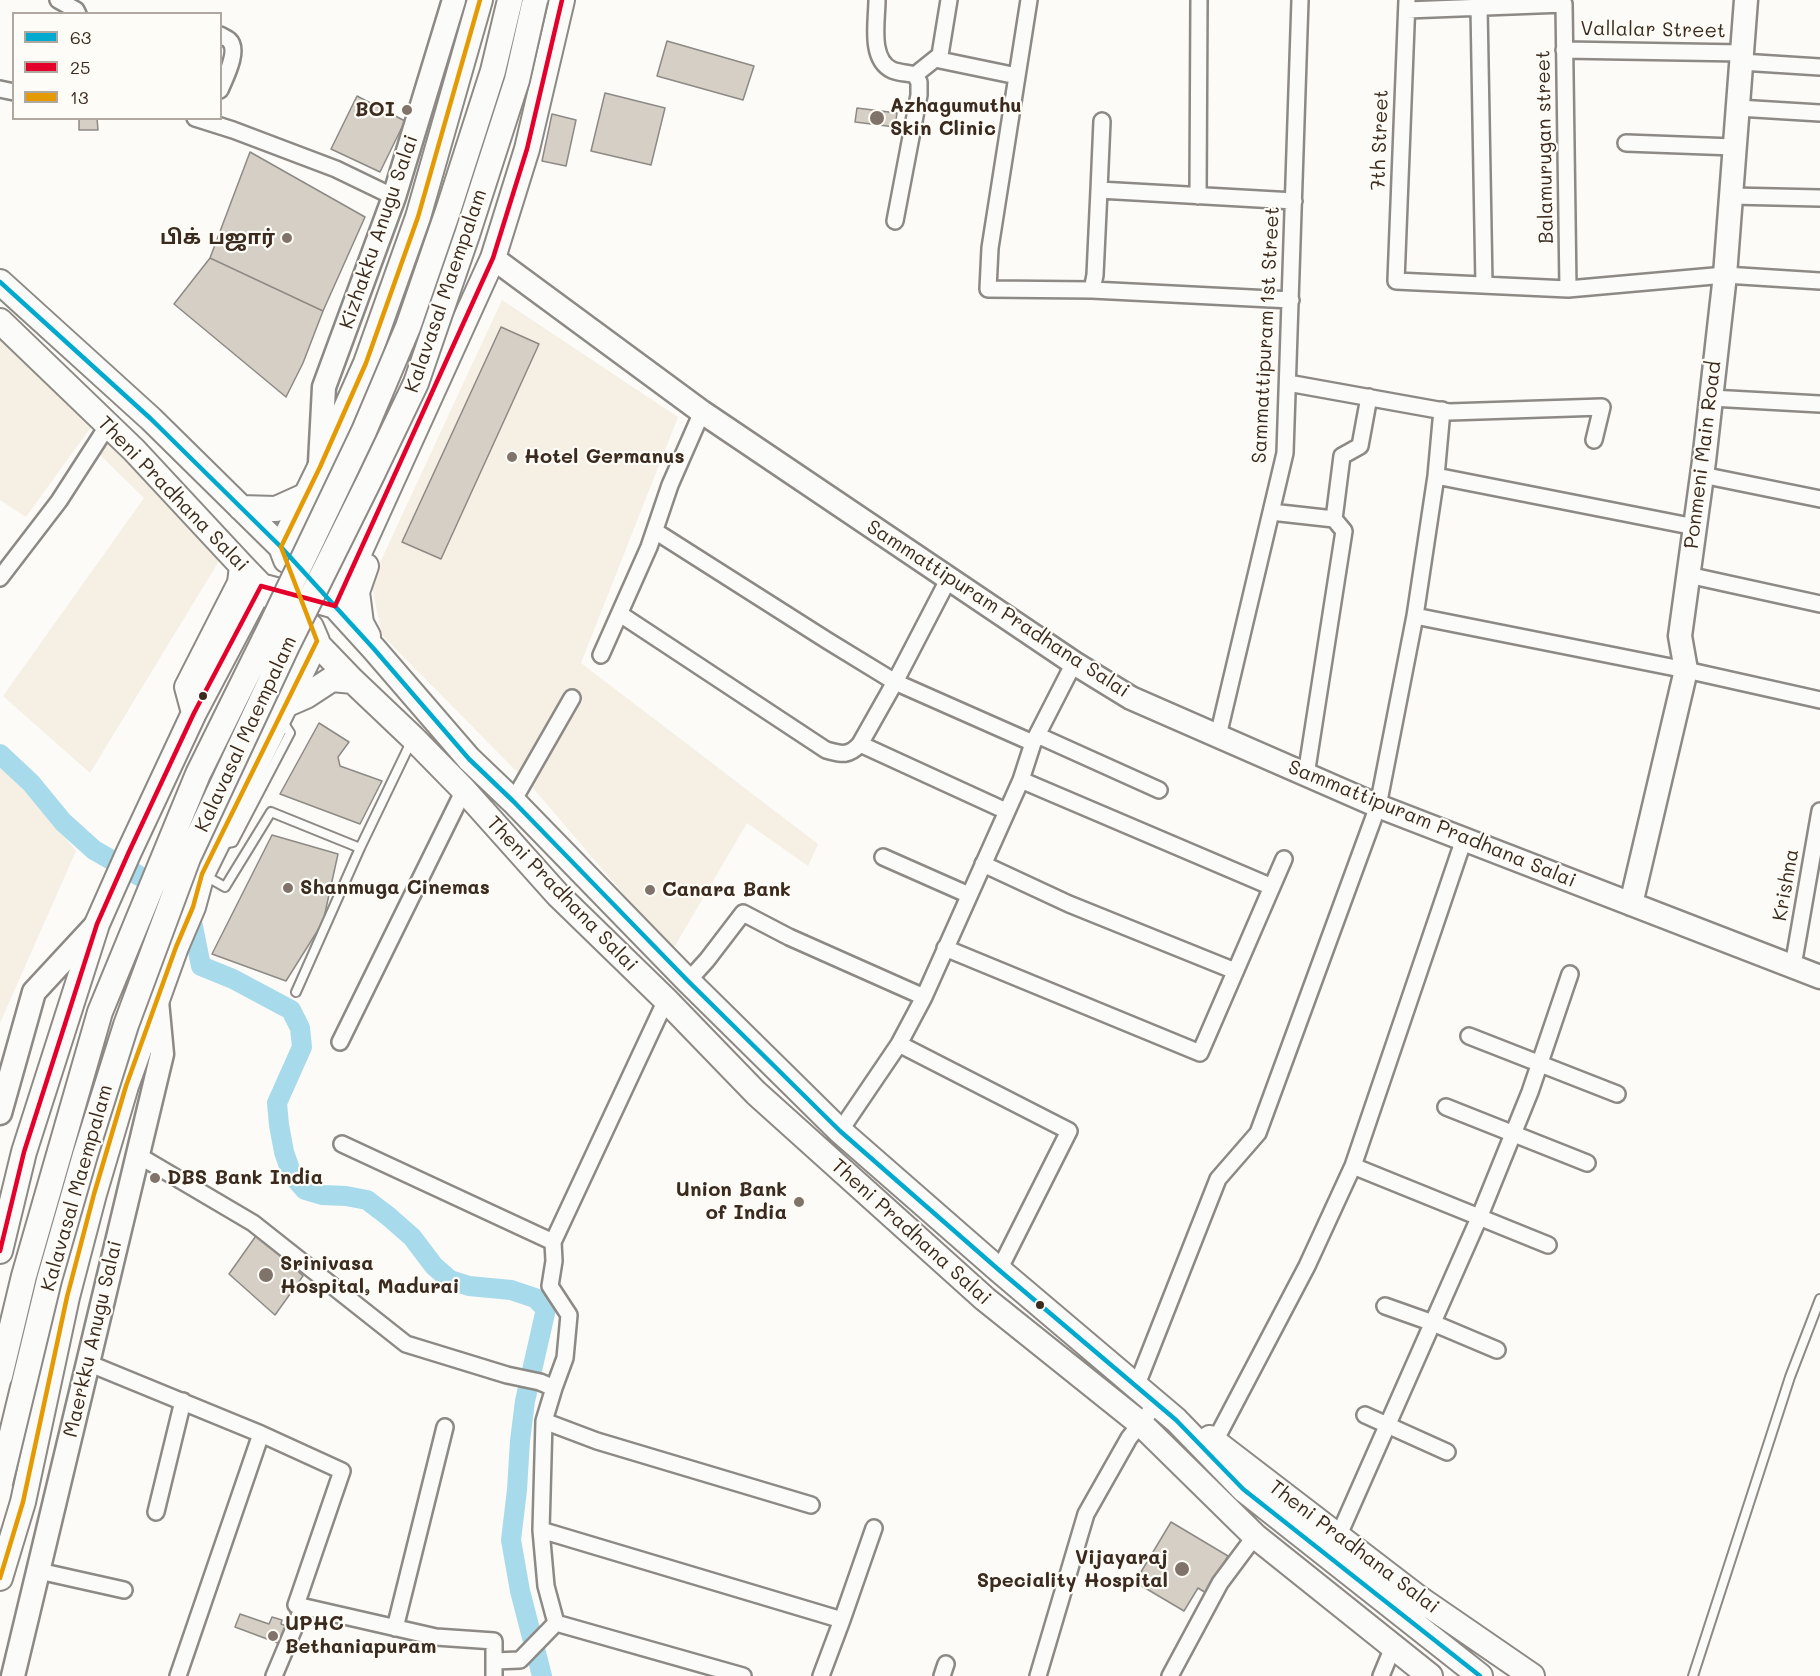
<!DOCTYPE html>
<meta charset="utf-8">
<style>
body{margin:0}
#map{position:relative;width:1820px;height:1676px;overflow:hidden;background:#fcfbf8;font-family:Mali,sans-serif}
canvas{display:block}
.legend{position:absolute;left:12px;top:12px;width:210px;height:108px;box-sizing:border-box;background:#fdfcf7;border:2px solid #afa8a0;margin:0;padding:8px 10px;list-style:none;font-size:18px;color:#3b2a1e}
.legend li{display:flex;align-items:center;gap:12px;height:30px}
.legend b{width:30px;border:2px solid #afa8a0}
</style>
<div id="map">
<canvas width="1820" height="1676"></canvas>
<ul class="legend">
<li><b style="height:8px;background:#00a9ce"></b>63</li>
<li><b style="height:8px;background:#e4002b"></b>25</li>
<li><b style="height:8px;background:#e49a03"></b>13</li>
</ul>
</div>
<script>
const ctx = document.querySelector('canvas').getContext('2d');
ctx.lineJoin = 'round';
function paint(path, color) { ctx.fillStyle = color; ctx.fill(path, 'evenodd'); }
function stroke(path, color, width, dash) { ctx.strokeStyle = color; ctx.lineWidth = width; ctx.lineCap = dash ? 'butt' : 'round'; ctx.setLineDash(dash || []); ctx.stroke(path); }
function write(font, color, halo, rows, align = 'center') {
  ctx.font = font + ' Mali,"Noto Sans Tamil",sans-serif'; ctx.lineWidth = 4.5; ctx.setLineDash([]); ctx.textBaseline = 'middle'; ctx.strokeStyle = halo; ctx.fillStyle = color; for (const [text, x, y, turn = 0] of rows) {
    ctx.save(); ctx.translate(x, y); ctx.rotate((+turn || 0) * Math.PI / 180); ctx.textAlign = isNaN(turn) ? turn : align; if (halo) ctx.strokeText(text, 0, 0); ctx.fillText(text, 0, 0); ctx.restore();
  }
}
const built = new Path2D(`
 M 502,300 L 678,417 L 581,663 L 818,844 L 808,866 L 747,823 L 672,951 L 533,788 L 382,635 L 371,582 Z
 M 0,329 L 94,423 L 26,517 L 0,500 Z
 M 113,432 L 222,556 L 90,773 L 3,696 L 144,498 L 98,453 Z
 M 0,762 L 13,774 L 76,851 L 0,1023 Z`);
const canal = new Path2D(`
 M 0,754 L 31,783 L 63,822 L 94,850 L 164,890
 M 190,912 L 201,966 L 233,979 L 291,1010 L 300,1028 L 302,1047 L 277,1103 L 279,1125 L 284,1152 L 292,1175 L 305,1190 L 322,1195 L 346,1196 L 367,1200 L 388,1216 L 412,1237 L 434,1266 L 450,1280 L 469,1286 L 511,1290 L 535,1298 L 546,1309 L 525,1401 L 520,1441 L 517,1490 L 511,1540 L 520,1591 L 542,1676`);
const building = new Path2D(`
 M 667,41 L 754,66 L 743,100 L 657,76 Z
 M 605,93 L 665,108 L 651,165 L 591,151 Z
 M 357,96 L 405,121 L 380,172 L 331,149 Z
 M 857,108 L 897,113 L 895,127 L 855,122 Z
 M 552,114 L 576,120 L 566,166 L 542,161 Z
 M 79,118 L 97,118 L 98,130 L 79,130 Z
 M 250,152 L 365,217 L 323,311 L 210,258 Z
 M 210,258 L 323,311 L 303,363 L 286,397 L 174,304 Z
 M 501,327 L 539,344 L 441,559 L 402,542 Z
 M 319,723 L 349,742 L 338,757 L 340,766 L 382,781 L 360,824 L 280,794 Z
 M 272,835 L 338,854 L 323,922 L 286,981 L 212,954 Z
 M 258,1233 L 303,1276 L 275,1315 L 229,1274 Z
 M 1171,1522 L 1228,1556 L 1206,1593 L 1198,1588 L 1184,1611 L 1135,1582 Z
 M 240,1614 L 269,1624 L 272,1617 L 282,1620 L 281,1624 L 289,1627 L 283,1645 L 235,1627 Z`);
const lane = new Path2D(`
 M 222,844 L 233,842 L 290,733 L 283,722
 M 204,875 L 225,887 L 271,812 L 360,848
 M 296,992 L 360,848 L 411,742
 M 1693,1676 L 1790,1377 L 1820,1299`);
const street = new Path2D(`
 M 58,0 L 76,10 L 78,14
 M 877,0 C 877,21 869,59 892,70 C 899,73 908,73 915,75 L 919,82 L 919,95 L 895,221
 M 1029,0 L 990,248 L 988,289 L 1092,290 L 1291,300
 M 1407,0 L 1396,281 L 1568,289
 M 1479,7 L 1484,285
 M 1407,10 L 1564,4 L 1568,289 L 1725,275 L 1820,281
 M 220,35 C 222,36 228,39 229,40 C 240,50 225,78 220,90
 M 1564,50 L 1742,53
 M 935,59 L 1017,76
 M 1741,62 L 1820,67
 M 915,75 L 940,55 L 949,0
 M 0,89 L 14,92
 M 1738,108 L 1820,113
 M 195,118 L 233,130 L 336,169 L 394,197
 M 1102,121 L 1099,190 L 1294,201
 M 1626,143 L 1734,147
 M 1198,196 L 1199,0
 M 1731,196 L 1820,198
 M 1092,290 L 1095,275 L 1099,190
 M 1288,383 L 1449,412 L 1602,407 L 1594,440
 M 1711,398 L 1820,404
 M 1442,410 L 1436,476 L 1695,527
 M 1702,475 L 1820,499
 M 1271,512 L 1334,519 L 1342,456 L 1360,446 L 1369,397
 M 655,531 L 828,641 L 895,682 L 1033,743
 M 1688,575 L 1820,604
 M 0,578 L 59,501 L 108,425
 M 620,614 L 826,750 C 841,754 848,757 860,744 L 895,682 L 949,578
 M 1415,616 L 1686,670 L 1820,700
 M 601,655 L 649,547 L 670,485 L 702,412
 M 1037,735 L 1159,790
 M 1218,736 L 1285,453 L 1300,0
 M 860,744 L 1006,811
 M 1306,775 L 1344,531 L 1334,519
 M 1021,780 L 1272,887
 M 513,801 L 572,698
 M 1464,839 L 1353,1166 L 1548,1245
 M 883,857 L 969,895
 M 983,864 L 1069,904 L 1235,971
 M 945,948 L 1200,1053 L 1284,859
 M 1793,966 L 1820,811
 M 688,981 L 707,960 L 743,913 L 789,937 L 924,997
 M 666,1000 L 553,1242 L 554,1261 L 550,1286 L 569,1315 L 565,1358 L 554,1388 L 544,1421 L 541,1530 L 546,1586 L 556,1623 L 743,1676
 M 1469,1036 L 1617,1094
 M 340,1042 L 464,790
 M 899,1044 L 1069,1131 L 999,1270
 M 1446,1107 L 1587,1163
 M 840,1131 L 899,1044 L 924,997 L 1021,780 L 1033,743 L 1074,663
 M 342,1144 L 553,1242
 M 136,1154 L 253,1223 L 406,1344 L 507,1375 L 540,1382 L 554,1388
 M 1385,1306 L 1433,1323 L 1497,1350
 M 88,1363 L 261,1434 L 342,1471 L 296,1605 L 436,1637 L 494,1641 L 494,1676
 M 1136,1387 L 1218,1179 L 1258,1133 L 1378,806 L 1415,616 L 1436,476
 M 1365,1415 L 1447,1452
 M 544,1421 L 597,1441 L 811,1505
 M 1215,1441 L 1307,1266 L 1353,1166
 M 156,1512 L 183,1401
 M 541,1530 L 842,1620
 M 1338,1537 L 1479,1218 L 1530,1092 L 1570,974
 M 39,1571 L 124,1590
 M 395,1628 L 445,1427
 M 494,1661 L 520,1660 L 556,1623
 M 178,1676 L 261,1434
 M 274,1676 L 303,1607
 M 821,1676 L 842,1620 L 874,1528
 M 942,1676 L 946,1664
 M 1038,1676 L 1086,1514 L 1129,1438 L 1156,1404
 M 1170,1676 L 1220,1583 L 1255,1536
 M 1381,1676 L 1393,1647`);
const secondary = new Path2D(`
 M 493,258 L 702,412 L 1074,663 L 1131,698 L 1378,806 L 1820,977
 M 320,463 L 324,387 L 394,197 L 454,0
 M 1631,904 L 1686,670 L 1680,636 L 1704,461 L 1725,275 L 1746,0
 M 0,1113 L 34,992 L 97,924
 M 13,1676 L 162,1054 L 157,1001`);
const primary = new Path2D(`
 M 0,282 L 151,419 L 281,547 L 374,649 L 469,759 L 513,801 L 688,981 L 840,1131 L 999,1270 L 1176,1420 L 1243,1489 L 1480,1676
 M 0,321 L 134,450 L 242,566 L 353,681 L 413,738 L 464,790 L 558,895 L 666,1000 L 756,1093 L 985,1299 L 1141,1424 L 1255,1536 L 1430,1676
 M 241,508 L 276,509 L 307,495
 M 286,560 L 281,547 L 320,467 L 366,363 L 418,217 L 480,0
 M 366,566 L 357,592 L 361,623 L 368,636
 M 321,602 L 335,606 L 493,258 L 527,149 L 562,0
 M 283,706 L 306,696 L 332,679 L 353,681
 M 194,713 L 187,687 L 240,583 L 242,566
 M 0,1251 L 24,1152 L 97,924 L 128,854 L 194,713 L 261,586 L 276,590
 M 1210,1438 L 1420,1599 L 1532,1676
 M 0,1578 L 23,1502 L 67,1297 L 94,1194 L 126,1086 L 176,947 L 193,907 L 202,874 L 317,641 L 311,627`);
const primaryBridge = new Path2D(`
 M 0,1376 L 24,1276 L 100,1012 L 198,774 L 270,628 L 364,431 L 408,327 L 448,211 L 493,71 L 510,0
 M 0,1483 L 49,1280 L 85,1155 L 126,1025 L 188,858 L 287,646 L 370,479 L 416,383 L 467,235 L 517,80 L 535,0`);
const bus1 = new Path2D(`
 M 0,282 L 151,419 L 281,547 L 374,649 L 469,759 L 513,801 L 688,981 L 840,1131 L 999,1270 L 1176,1420 L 1243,1489 L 1480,1676`);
const bus2 = new Path2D(`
 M 0,1251 L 24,1152 L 97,924 L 128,854 L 194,713 L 261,586 L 335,606 L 493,258 L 527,149 L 562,0`);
const bus3 = new Path2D(`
 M 0,1578 L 23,1502 L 67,1297 L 94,1194 L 126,1086 L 176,947 L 193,907 L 202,874 L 317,641 L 281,547 L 320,467 L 366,363 L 418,217 L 480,0`);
const markers = [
 [407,110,6,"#7f736a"],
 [877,118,8,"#7f736a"],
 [287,238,6,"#7f736a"],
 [512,457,6,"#7f736a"],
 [203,696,5,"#3b2a1e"],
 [288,888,6,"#7f736a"],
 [650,890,6,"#7f736a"],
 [155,1178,6,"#7f736a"],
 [799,1202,6,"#7f736a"],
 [266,1275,8,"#7f736a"],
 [1040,1305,5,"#3b2a1e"],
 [1182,1569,8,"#7f736a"],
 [273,1636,6,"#7f736a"]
];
const streetNames = [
 ["Vallalar Street",1653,30,1],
 ["7th Street",1380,140,-88],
 ["Balamurugan street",1545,147,-91],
 ["Kizhakku Anugu Salai",379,232,-71],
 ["Kalavasal Maempalam",446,291,-71],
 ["Sammattipuram 1st Street",1266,335,-87],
 ["Ponmeni Main Road",1703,455,-83],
 ["Theni Pradhana Salai",173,494,46],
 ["Sammattipuram Pradhana Salai",998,609,33],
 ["Kalavasal Maempalam",246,734,-65],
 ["Sammattipuram Pradhana Salai",1432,824,22],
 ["Krishna",1786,885,-80],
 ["Theni Pradhana Salai",562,894,46],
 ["Kalavasal Maempalam",77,1188,-74],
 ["Theni Pradhana Salai",911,1232,42],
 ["Maerkku Anugu Salai",93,1339,-77],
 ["Theni Pradhana Salai",1354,1547,37]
];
const poiNames = [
 ["Azhagumuthu",890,106],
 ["Skin Clinic",890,129],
 ["BOI",395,110,"right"],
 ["பிக் பஜார்",275,238,"right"],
 ["Hotel Germanus",524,457],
 ["Shanmuga Cinemas",300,888],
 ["Canara Bank",662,890],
 ["DBS Bank India",167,1178],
 ["Union Bank",787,1190,"right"],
 ["of India",787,1213,"right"],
 ["Srinivasa",280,1264],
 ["Hospital, Madurai",280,1287],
 ["Vijayaraj",1168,1558,"right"],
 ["Speciality Hospital",1168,1581,"right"],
 ["UPHC",285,1624],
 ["Bethaniapuram",285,1647]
];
paint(built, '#f5efe4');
stroke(canal, '#a7daea', 20);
paint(building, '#d6cfc5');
stroke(building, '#8d8985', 1.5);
stroke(lane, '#8d8985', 12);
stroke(street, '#8d8985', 20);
stroke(secondary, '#8d8985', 27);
stroke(primary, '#8d8985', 28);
stroke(lane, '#fbfbf9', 8);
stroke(street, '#fbfbf9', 15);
stroke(secondary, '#fbfbf9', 22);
stroke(primary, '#fbfbf9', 24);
stroke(primaryBridge, '#8d8985', 28, []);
stroke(primaryBridge, '#fbfbf9', 24);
stroke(bus1, '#00a9ce', 4.5);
stroke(bus2, '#e4002b', 4.5);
stroke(bus3, '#e49a03', 4.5);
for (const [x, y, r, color] of markers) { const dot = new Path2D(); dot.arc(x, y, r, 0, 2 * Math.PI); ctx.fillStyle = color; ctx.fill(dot); stroke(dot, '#fdfcf7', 2); }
write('20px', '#3b2a1e', '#fdfcf7', streetNames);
write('bold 20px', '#3b2a1e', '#fdfcf7', poiNames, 'left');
</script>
